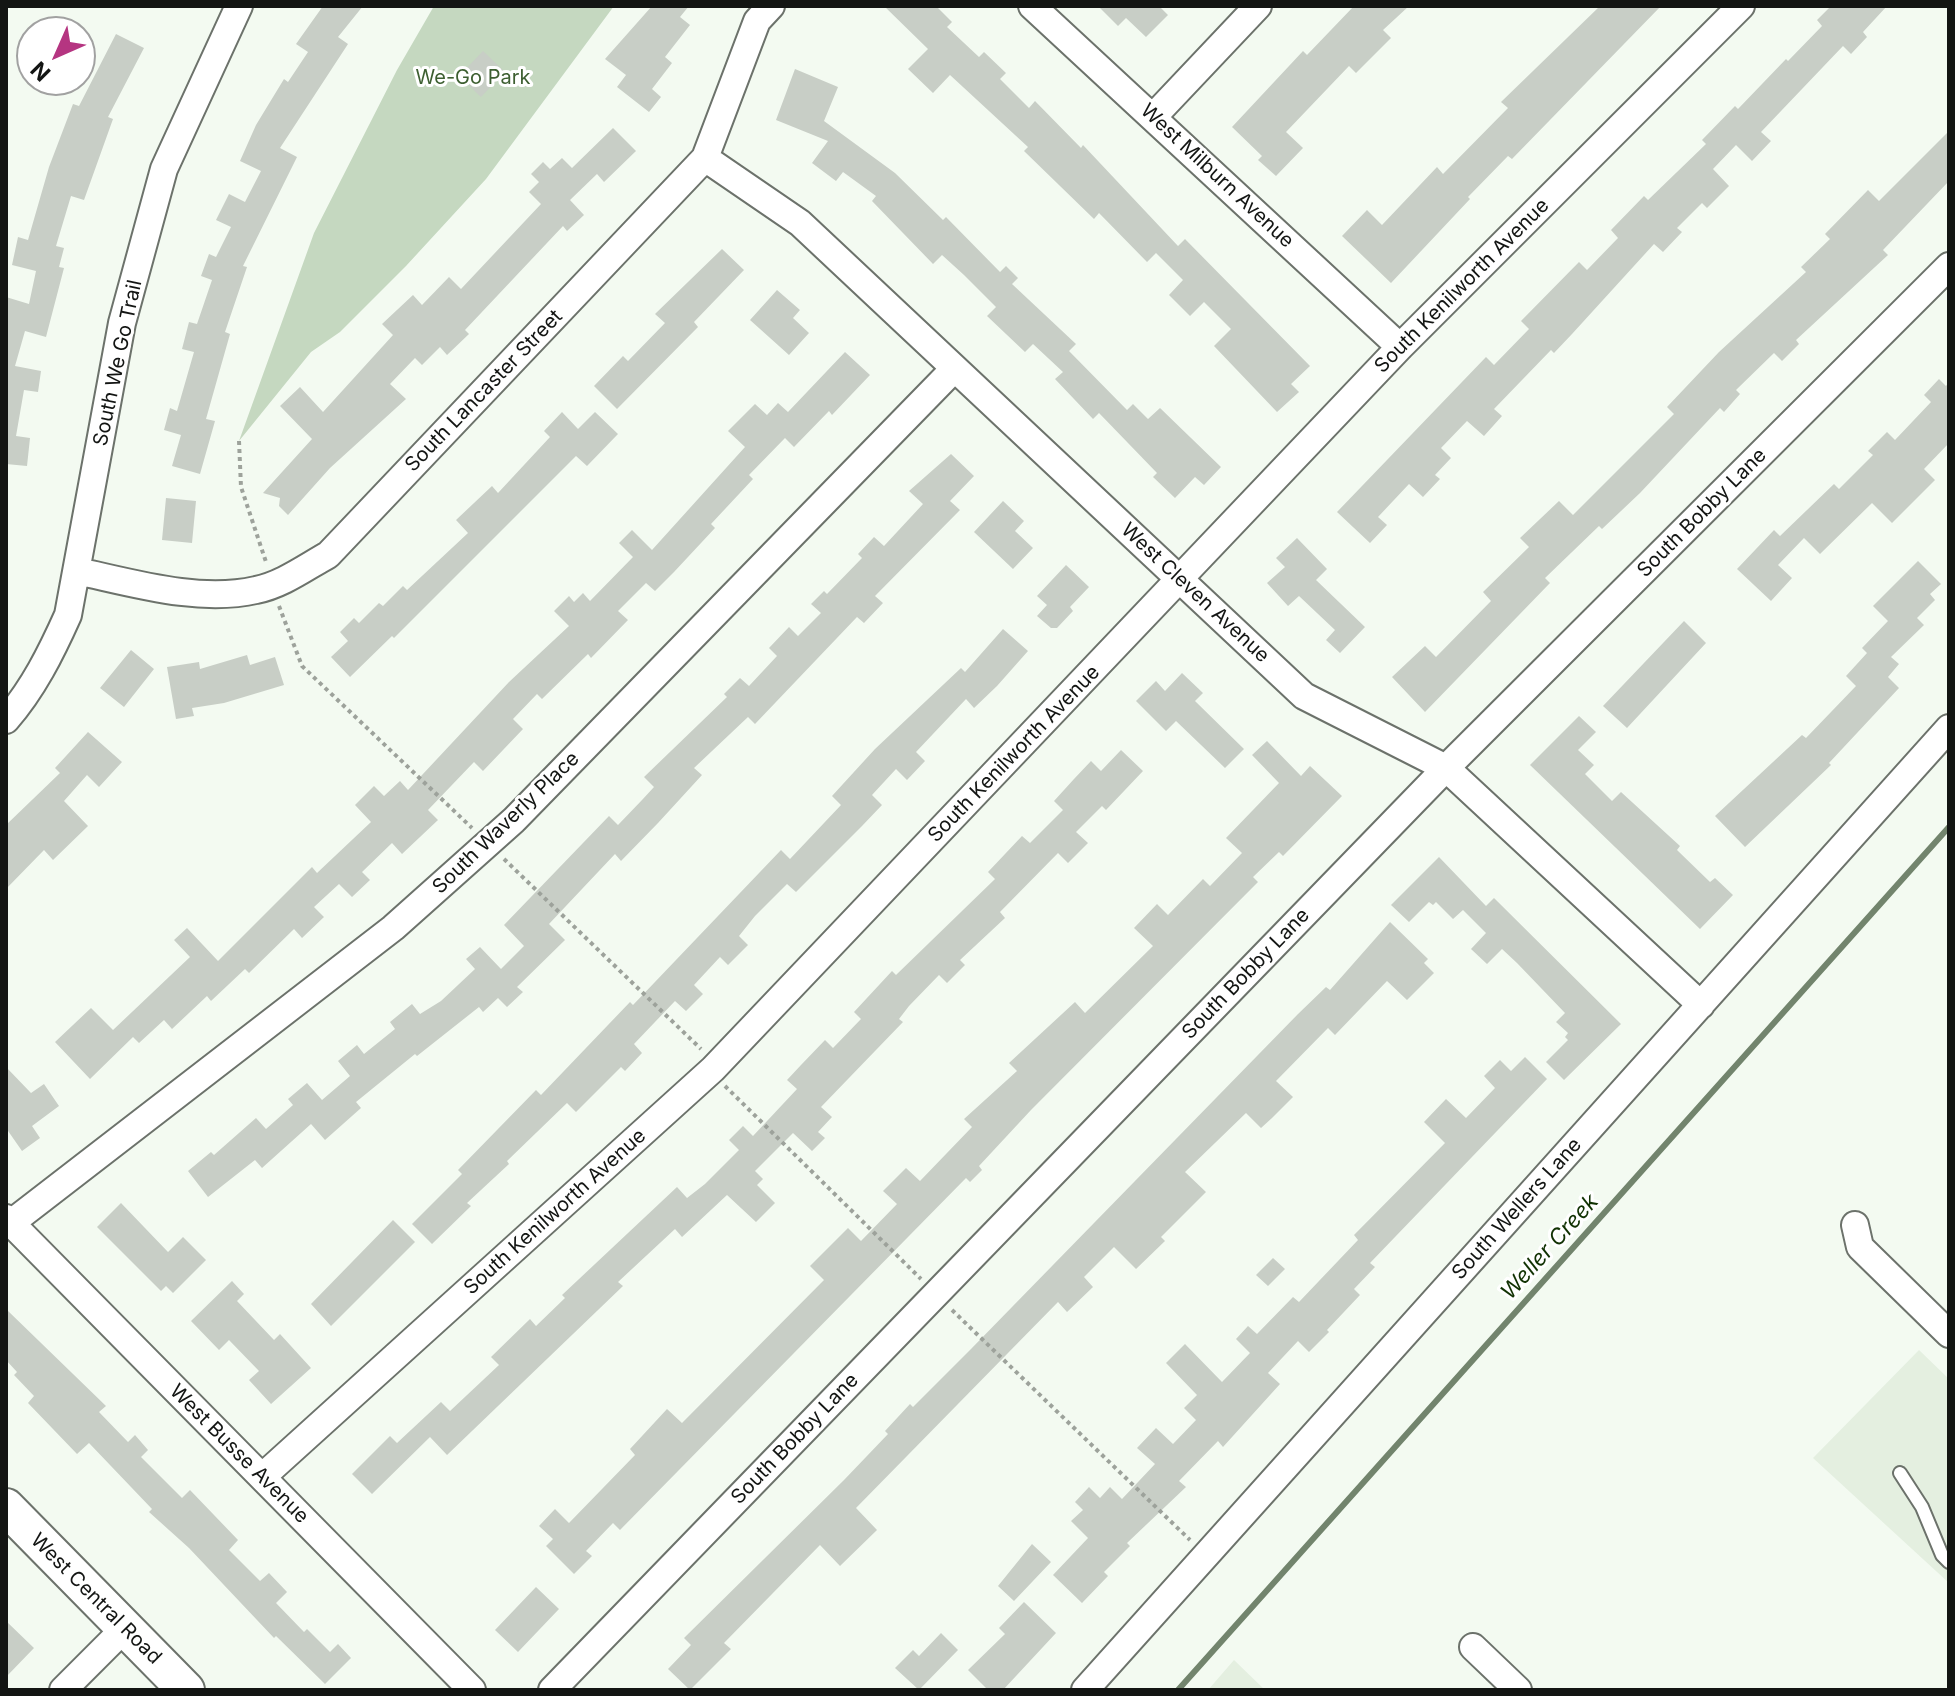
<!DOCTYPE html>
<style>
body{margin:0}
#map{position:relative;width:1955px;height:1696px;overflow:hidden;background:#f3faf1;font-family:Inter,sans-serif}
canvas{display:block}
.frame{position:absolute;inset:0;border:8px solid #131513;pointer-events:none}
.north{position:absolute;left:16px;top:16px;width:80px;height:80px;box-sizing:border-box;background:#fff;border:2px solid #a1a1a1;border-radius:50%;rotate:225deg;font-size:22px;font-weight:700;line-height:32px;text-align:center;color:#131513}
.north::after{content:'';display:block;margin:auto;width:28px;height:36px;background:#b53581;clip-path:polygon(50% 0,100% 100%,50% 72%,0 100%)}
</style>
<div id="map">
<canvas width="1955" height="1696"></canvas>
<div class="frame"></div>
<div class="north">N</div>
</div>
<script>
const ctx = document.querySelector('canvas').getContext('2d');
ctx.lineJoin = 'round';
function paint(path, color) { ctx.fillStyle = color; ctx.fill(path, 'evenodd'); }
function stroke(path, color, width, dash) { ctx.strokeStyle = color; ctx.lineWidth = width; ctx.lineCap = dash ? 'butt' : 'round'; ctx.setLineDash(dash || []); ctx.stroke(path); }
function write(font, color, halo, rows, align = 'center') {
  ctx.font = font + ' Inter,sans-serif'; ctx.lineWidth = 6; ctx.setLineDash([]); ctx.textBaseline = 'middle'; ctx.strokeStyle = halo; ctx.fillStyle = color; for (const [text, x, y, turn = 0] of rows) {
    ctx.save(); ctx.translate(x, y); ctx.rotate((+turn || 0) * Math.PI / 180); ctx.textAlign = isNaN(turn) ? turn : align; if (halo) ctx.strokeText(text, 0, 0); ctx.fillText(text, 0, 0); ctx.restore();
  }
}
const built = new Path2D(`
 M 1919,1350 L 1949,1379 L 1949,1583 L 1813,1458 Z
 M 1234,1660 L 1265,1690 L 1208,1690 Z`);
const green = new Path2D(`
 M 434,6 L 614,6 L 486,179 L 406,266 L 340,332 L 311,352 L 239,441 L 314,233 L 397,70 Z`);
const stream = new Path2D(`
 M 1178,1690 L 1949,827`);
const building = new Path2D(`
 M 323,6 L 363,6 L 338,37 L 348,44 L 280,148 L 297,157 L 243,266 L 247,267 L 225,332 L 230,334 L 206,419 L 215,421 L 200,474 L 172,466 L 181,435 L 164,430 L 170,408 L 177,411 L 194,352 L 182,349 L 189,322 L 197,324 L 212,280 L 201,276 L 209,254 L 216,257 L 231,227 L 216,220 L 229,194 L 245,202 L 261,171 L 240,161 L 256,125 L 284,79 L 288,82 L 308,52 L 296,44 Z
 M 652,6 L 689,6 L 680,17 L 690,25 L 665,57 L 672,63 L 652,89 L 661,97 L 649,112 L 617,87 L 626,75 L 605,59 Z
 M 884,6 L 936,6 L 952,22 L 947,27 L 979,57 L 984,52 L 1006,73 L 1000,79 L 1029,108 L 1035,101 L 1081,148 L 1083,145 L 1178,246 L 1185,239 L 1310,366 L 1291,384 L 1299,392 L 1277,412 L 1214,346 L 1231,329 L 1204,302 L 1190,316 L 1169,295 L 1183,280 L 1156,253 L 1147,262 L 1099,213 L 1094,219 L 1024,151 L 1028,147 L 950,75 L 933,93 L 908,69 L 928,49 Z
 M 1098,6 L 1159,6 L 1168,15 L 1146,37 L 1126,18 L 1118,26 Z
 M 1354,6 L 1409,6 L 1383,30 L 1391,38 L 1356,73 L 1349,66 L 1286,132 L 1303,148 L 1276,176 L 1258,160 L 1262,156 L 1232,127 L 1303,51 L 1307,55 Z
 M 1600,6 L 1661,6 L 1512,159 L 1508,156 L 1468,197 L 1470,199 L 1391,283 L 1342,236 L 1367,210 L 1382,225 L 1437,167 L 1443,174 L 1508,108 L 1501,102 Z
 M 1831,6 L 1887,6 L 1863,32 L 1867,37 L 1851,54 L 1843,46 L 1761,132 L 1771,141 L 1752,161 L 1736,145 L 1713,169 L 1729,186 L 1707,208 L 1702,203 L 1677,228 L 1682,232 L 1663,252 L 1654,244 L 1572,334 L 1554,353 L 1551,350 L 1494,409 L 1502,416 L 1484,436 L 1467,421 L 1441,448 L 1451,458 L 1435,475 L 1440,479 L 1423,497 L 1409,484 L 1378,517 L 1387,525 L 1370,543 L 1337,512 L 1486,357 L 1494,365 L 1529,329 L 1521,321 L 1579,262 L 1587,270 L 1618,238 L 1611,230 L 1644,196 L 1648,200 L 1706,144 L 1702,140 L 1735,106 L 1738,109 L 1786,59 L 1788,61 L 1822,26 L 1817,20 Z
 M 116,34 L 144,48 L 108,117 L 113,119 L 84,200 L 71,196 L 56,246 L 64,248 L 59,267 L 64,268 L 46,337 L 25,331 L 15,366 L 41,371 L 38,392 L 24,390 L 16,436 L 30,438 L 27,466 L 6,464 L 6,297 L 29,304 L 36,271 L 12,265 L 18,237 L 28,240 L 49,167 L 73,104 L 79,106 Z
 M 483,51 L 505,72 L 481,97 L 459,76 Z
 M 795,69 L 838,87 L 824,121 L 895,173 L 943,220 L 946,217 L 1000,272 L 1006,266 L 1018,278 L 1012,284 L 1076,344 L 1069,351 L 1127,410 L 1133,404 L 1148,419 L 1160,408 L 1221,467 L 1204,485 L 1195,477 L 1175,498 L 1153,477 L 1157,473 L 1099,413 L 1093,419 L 1055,379 L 1063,372 L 1033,344 L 1025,352 L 987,316 L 996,307 L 964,275 L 942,255 L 933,264 L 872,201 L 876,196 L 843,172 L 836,181 L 812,163 L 828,141 L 776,120 Z
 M 613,128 L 636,151 L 604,182 L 597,174 L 570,200 L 584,215 L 567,231 L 563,226 L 465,330 L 469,334 L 447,355 L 440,347 L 422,365 L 415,358 L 390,384 L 406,399 L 330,468 L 288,515 L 279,506 L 280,498 L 263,493 L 312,439 L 280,406 L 300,387 L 323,412 L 393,335 L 382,324 L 413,295 L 422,305 L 449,277 L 461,289 L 541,204 L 529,192 L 539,182 L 531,174 L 543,162 L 550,169 L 562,158 L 572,168 Z
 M 1949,131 L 1949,181 L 1883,250 L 1888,255 L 1796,340 L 1799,344 L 1782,361 L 1774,353 L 1736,390 L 1740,394 L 1724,412 L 1720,408 L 1640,493 L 1602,529 L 1599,526 L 1545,578 L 1550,583 L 1425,712 L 1392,677 L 1425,646 L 1436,657 L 1491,601 L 1483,592 L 1529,547 L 1520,538 L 1559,501 L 1573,515 L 1674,414 L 1667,407 L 1719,352 L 1806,272 L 1801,267 L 1830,239 L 1825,234 L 1868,190 L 1879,201 Z
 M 722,249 L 744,270 L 694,322 L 698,327 L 617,409 L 594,386 L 623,356 L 628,361 L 665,323 L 655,314 Z
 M 777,290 L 800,310 L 793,318 L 809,333 L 789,355 L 750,320 Z
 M 845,352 L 870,375 L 832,415 L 829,411 L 794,447 L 785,438 L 749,475 L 753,479 L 711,524 L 715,528 L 674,572 L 655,591 L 646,583 L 618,611 L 628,620 L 591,658 L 588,654 L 542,699 L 537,694 L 513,719 L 523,729 L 483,771 L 474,762 L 428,810 L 438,820 L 402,854 L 392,843 L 362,872 L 370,880 L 352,897 L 339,884 L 314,907 L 324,917 L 302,938 L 294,929 L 249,973 L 245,969 L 211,1001 L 207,996 L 172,1029 L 164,1020 L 139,1043 L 133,1037 L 90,1079 L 55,1042 L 91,1008 L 113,1030 L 190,957 L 174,940 L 187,928 L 218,961 L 312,867 L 317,873 L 371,822 L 355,805 L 374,786 L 384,796 L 400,781 L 408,790 L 509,682 L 569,626 L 554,611 L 569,596 L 574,602 L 583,593 L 590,601 L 633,557 L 619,543 L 632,530 L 652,550 L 745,447 L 728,431 L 755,404 L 767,415 L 778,403 L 788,412 Z
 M 1939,379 L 1946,386 L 1949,382 L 1949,443 L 1924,469 L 1935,480 L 1892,523 L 1872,503 L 1820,554 L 1804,538 L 1778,565 L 1792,578 L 1771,601 L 1737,569 L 1774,530 L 1780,536 L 1834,484 L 1839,489 L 1873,455 L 1868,451 L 1887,432 L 1895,440 L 1931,402 L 1924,395 Z
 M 562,412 L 578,429 L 595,412 L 618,434 L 587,466 L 576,456 L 394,638 L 392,636 L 350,677 L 331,657 L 348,641 L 340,632 L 354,618 L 359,623 L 379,603 L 383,606 L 403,586 L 407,590 L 468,533 L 456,520 L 492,486 L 498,493 L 550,437 L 544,431 Z
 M 951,454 L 974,476 L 950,501 L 960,510 L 875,596 L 883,603 L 864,623 L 857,617 L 755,724 L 748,717 L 694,768 L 702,775 L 658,823 L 621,861 L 615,854 L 549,924 L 565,940 L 517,987 L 523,992 L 507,1007 L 498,998 L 483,1012 L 479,1007 L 417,1056 L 415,1054 L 356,1102 L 361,1108 L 325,1140 L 311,1124 L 262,1168 L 255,1160 L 208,1197 L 188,1171 L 211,1152 L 214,1155 L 256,1118 L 266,1129 L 293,1105 L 288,1099 L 307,1083 L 322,1100 L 350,1076 L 338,1061 L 357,1045 L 364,1054 L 395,1029 L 390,1022 L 412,1004 L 420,1014 L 441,1001 L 475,969 L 466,959 L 480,947 L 501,969 L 524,946 L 504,925 L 609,816 L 618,825 L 642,800 L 654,787 L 644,777 L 727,697 L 724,694 L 740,678 L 749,686 L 777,656 L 769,648 L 789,627 L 798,636 L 821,613 L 811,604 L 824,591 L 827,594 L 862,558 L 858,554 L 874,537 L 884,546 L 923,504 L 909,491 Z
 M 166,498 L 196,501 L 192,543 L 162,540 Z
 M 1003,501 L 1024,521 L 1015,531 L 1033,548 L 1013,569 L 974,532 Z
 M 1297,538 L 1327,569 L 1316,580 L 1365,627 L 1340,653 L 1326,640 L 1335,630 L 1299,596 L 1288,606 L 1267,583 L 1285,567 L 1276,558 Z
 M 1918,561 L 1941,584 L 1930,594 L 1935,600 L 1917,618 L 1924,625 L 1891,657 L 1899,664 L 1888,677 L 1899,688 L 1829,763 L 1831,765 L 1745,847 L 1715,816 L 1802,735 L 1806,738 L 1856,686 L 1846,676 L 1867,653 L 1862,648 L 1888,621 L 1873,606 Z
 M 1066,565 L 1089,587 L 1070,607 L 1073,611 L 1057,628 L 1051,628 L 1037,616 L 1047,605 L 1037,596 Z
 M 1684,621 L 1706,643 L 1627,728 L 1603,706 Z
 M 1003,629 L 1028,651 L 997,686 L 974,708 L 966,699 L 916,752 L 925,761 L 907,780 L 896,769 L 872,795 L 882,805 L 862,826 L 796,892 L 787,884 L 755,916 L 739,936 L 748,945 L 728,965 L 720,957 L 694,985 L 703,994 L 686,1011 L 675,1001 L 634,1044 L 642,1053 L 625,1071 L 621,1067 L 576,1112 L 567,1103 L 507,1161 L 509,1164 L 467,1203 L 471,1206 L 432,1244 L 412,1224 L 462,1174 L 458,1170 L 536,1090 L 541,1095 L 630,1002 L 633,1005 L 781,850 L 790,859 L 841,805 L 832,796 L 875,749 L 961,668 L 965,672 Z
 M 131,650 L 154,669 L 124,707 L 100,688 Z
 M 247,655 L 250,665 L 275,657 L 284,685 L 224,703 L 192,708 L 194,716 L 176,719 L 167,667 L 199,662 L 200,669 Z
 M 1182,673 L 1203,693 L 1195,701 L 1244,749 L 1225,768 L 1176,721 L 1166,731 L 1136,701 L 1156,681 L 1165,691 Z
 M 1579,716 L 1596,732 L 1578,750 L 1594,765 L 1585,774 L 1612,801 L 1621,792 L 1680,846 L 1677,850 L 1710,882 L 1715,878 L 1733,895 L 1700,929 L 1530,765 Z
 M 88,732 L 122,762 L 99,787 L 87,775 L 64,801 L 88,826 L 53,860 L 44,850 L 6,889 L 6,825 L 60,773 L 55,768 Z
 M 1267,741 L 1301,776 L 1310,766 L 1342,796 L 1283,856 L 1279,852 L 1253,877 L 1258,882 L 1031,1110 L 979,1166 L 982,1170 L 970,1182 L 966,1178 L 620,1530 L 613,1523 L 586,1551 L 592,1556 L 574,1574 L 546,1546 L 553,1539 L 539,1526 L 555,1509 L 569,1523 L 635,1455 L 630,1449 L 667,1409 L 682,1423 L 824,1280 L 810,1266 L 848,1228 L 861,1241 L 897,1204 L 883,1191 L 906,1168 L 920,1181 L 972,1127 L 964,1119 L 1017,1071 L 1009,1063 L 1075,1002 L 1085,1013 L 1153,946 L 1134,928 L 1157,904 L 1168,915 L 1203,879 L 1210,886 L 1242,853 L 1226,838 L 1279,783 L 1252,755 Z
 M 1121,750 L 1143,771 L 1106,810 L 1102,806 L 1076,832 L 1088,843 L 1068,863 L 1058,853 L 1000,912 L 1005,918 L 960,960 L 965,965 L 947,983 L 939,975 L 909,1006 L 899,1019 L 903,1022 L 821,1107 L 832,1117 L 818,1132 L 825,1138 L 812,1151 L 793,1133 L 755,1171 L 763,1179 L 757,1185 L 775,1203 L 756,1222 L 727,1195 L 682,1237 L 675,1229 L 618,1282 L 623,1286 L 447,1455 L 430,1437 L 372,1494 L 352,1474 L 390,1436 L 397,1443 L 441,1402 L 450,1411 L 499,1365 L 491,1357 L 530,1319 L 536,1326 L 565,1298 L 562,1295 L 677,1187 L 687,1198 L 705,1184 L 739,1150 L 729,1140 L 743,1126 L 753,1136 L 797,1089 L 787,1080 L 801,1065 L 825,1040 L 833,1048 L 861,1019 L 854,1012 L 892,971 L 896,975 L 995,879 L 988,872 L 1022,836 L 1030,843 L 1063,810 L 1054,801 L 1074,779 L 1091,761 L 1101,771 Z
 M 1439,857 L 1486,906 L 1494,898 L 1621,1024 L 1564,1080 L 1546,1062 L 1568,1040 L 1565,1037 L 1568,1033 L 1556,1022 L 1565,1013 L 1517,963 L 1502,949 L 1487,964 L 1471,949 L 1486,933 L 1463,910 L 1453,919 L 1436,902 L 1433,905 L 1429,902 L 1409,922 L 1391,905 Z
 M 1390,922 L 1428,959 L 1424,963 L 1434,973 L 1407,1000 L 1387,981 L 1335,1035 L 1328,1028 L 1276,1081 L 1293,1097 L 1272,1118 L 1261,1128 L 1246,1113 L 1185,1172 L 1206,1192 L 1161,1237 L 1165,1241 L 1136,1269 L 1114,1247 L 1084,1277 L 1093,1287 L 1067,1312 L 1058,1302 L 856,1508 L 877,1530 L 840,1566 L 820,1545 L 724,1643 L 731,1649 L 690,1690 L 668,1669 L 691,1645 L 684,1638 L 844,1480 L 888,1434 L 885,1431 L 910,1404 L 913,1407 L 971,1349 L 1298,1014 L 1326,987 L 1330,990 Z
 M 1525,1057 L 1547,1079 L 1370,1263 L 1375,1267 L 1354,1289 L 1360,1295 L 1327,1330 L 1329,1332 L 1309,1352 L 1298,1341 L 1268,1373 L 1280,1384 L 1223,1447 L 1218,1441 L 1179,1481 L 1186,1487 L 1127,1543 L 1130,1546 L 1104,1572 L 1108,1576 L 1082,1603 L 1053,1575 L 1088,1538 L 1071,1521 L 1083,1510 L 1075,1502 L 1089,1487 L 1100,1498 L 1110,1487 L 1122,1499 L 1155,1464 L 1137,1448 L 1156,1428 L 1173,1444 L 1196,1420 L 1184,1408 L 1197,1395 L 1166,1363 L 1185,1344 L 1222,1382 L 1250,1353 L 1236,1339 L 1248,1326 L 1257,1334 L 1293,1297 L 1299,1302 L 1358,1240 L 1354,1235 L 1445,1143 L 1424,1122 L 1446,1099 L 1466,1118 L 1495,1088 L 1484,1076 L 1500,1060 L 1511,1071 Z
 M 6,1067 L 31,1093 L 44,1084 L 59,1106 L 32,1126 L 40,1138 L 22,1151 L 6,1128 Z
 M 121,1203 L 168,1252 L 183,1237 L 206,1260 L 173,1293 L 166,1286 L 161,1291 L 97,1227 Z
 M 393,1220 L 415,1242 L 331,1326 L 311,1304 Z
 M 1273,1258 L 1285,1269 L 1268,1286 L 1256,1275 Z
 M 232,1281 L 244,1294 L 237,1301 L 274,1340 L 280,1334 L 311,1368 L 271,1404 L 249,1380 L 259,1371 L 229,1340 L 219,1350 L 191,1321 Z
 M 6,1309 L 106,1406 L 99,1412 L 128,1442 L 135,1435 L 148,1450 L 141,1457 L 182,1498 L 190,1490 L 238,1540 L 229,1550 L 260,1581 L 269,1573 L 287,1592 L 276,1603 L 304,1632 L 307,1629 L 330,1652 L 338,1644 L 351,1658 L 325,1684 L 276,1636 L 274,1638 L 189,1548 L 149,1512 L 152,1509 L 89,1443 L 77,1454 L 28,1403 L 34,1396 L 14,1375 L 17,1372 L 6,1360 Z
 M 1032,1544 L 1051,1562 L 1014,1601 L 998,1586 Z
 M 536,1587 L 559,1609 L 518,1652 L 495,1630 Z
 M 1024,1602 L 1056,1633 L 1003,1690 L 988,1690 L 968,1670 L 1005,1634 L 999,1628 Z
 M 6,1621 L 34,1648 L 6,1677 Z
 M 941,1633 L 958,1650 L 919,1690 L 895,1668 L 913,1650 L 919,1656 Z`);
const path = new Path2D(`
 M 239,441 L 241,487 L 266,562
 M 279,606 L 302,666 L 472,828
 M 504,859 L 701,1049
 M 725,1086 L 921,1279
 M 952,1310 L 1190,1540`);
const lane = new Path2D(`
 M 1900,1473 L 1922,1507 L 1942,1555 L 1949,1562`);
const street = new Path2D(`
 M 1032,6 L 1400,347
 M 1154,116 L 1258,6
 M 705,158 L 800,223 L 1304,696 L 1446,768 L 1701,1005
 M 77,571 C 133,583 199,603 256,590 C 282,585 306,567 328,555 L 705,158 L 757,21 L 771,6
 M 6,720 C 33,689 51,653 68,615 L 122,323 L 164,169 L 239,6
 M 6,1218 L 472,1690
 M 11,1223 L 393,928 L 514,820 L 953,370
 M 1855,1225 L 1860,1247 L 1949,1334
 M 262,1477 L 713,1069 L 1400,347 L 1741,6
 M 1473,1647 L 1518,1690
 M 63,1690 L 125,1628
 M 552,1690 L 1446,768 L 1949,266
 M 1085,1690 L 1949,728`);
const secondary = new Path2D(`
 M 6,1507 L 186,1690`);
const parkNames = [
 ["We-Go Park",473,78]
];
const streetNames = [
 ["West Milburn Avenue",1217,176,43],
 ["South Kenilworth Avenue",1462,286,-45],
 ["South We Go Trail",118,363,-78],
 ["South Lancaster Street",484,391,-46],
 ["South Bobby Lane",1702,513,-45],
 ["West Cleven Avenue",1195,593,43],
 ["South Kenilworth Avenue",1014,754,-46],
 ["South Waverly Place",506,823,-44],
 ["South Bobby Lane",1246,974,-46],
 ["South Wellers Lane",1517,1209,-48],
 ["South Kenilworth Avenue",555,1212,-42],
 ["South Bobby Lane",795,1439,-46],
 ["West Busse Avenue",239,1454,45],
 ["West Central Road",96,1599,45]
];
const waterNames = [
 ["Weller Creek",1550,1247,-48]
];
paint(built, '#e4efe0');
paint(green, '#c5d8c0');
stroke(stream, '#72846d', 6);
paint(building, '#c8cec6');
stroke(lane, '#6c726b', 16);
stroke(street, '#6c726b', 30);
stroke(secondary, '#6c726b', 40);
stroke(path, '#9da29b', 4, [4, 4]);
stroke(lane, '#fff', 12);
stroke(street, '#fff', 26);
stroke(secondary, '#fff', 36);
write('20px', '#3d5f31', '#fff', parkNames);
write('20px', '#131513', '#fff', streetNames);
write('italic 22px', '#113203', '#fff', waterNames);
</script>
